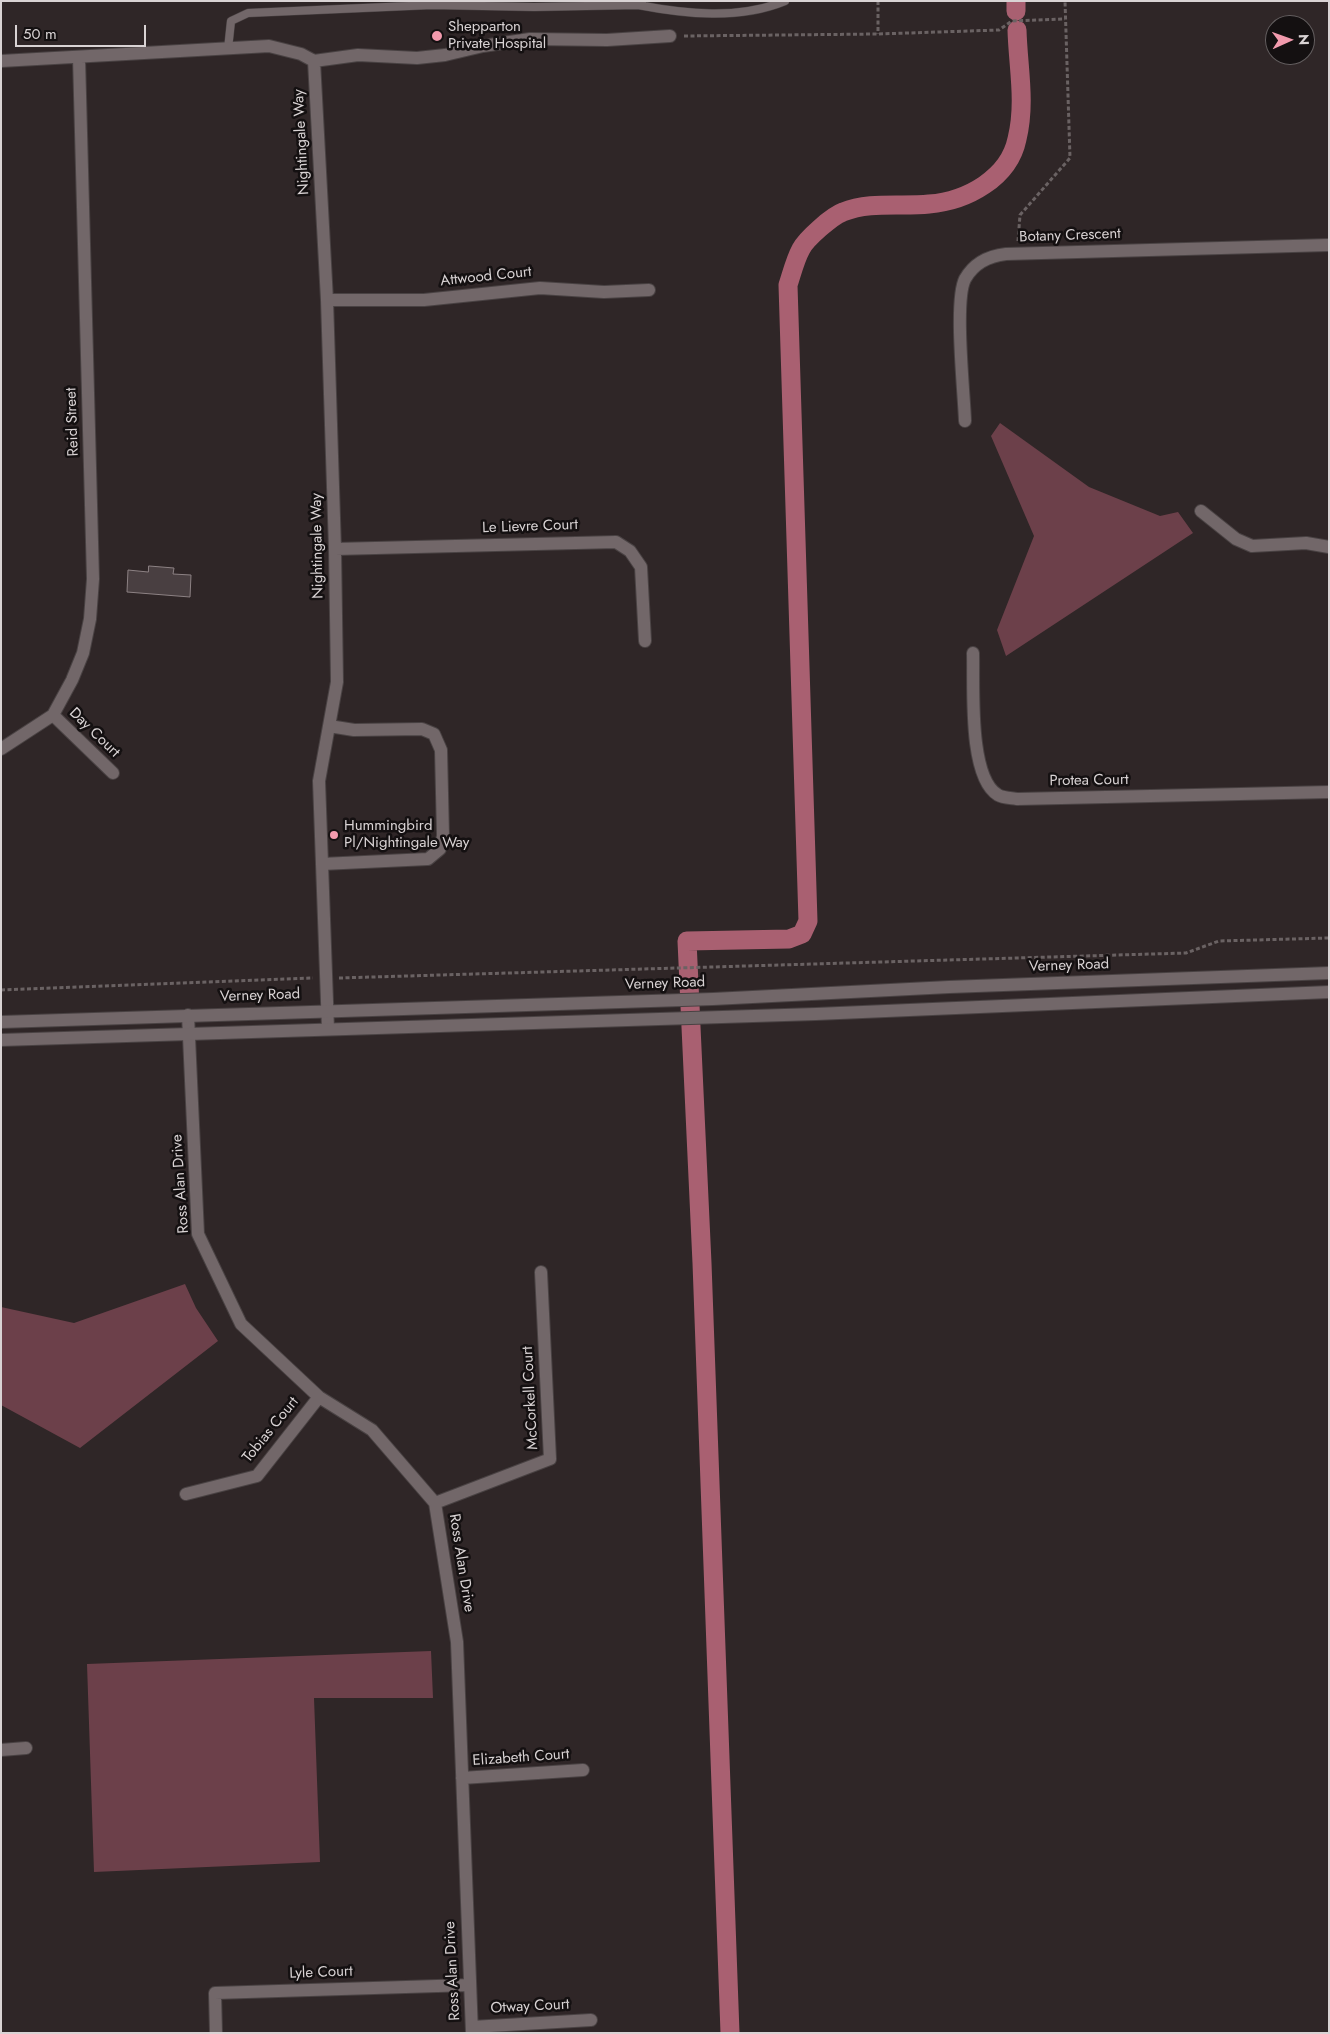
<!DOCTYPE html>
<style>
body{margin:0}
#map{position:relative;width:1330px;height:2034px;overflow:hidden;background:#2f2627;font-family:Jost,sans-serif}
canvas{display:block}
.frame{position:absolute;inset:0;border:2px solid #d9d3d4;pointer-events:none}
.north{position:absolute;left:1265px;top:15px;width:50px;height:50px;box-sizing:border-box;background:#141011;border:1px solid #635e5f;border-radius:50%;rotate:88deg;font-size:14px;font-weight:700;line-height:20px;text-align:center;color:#d9d3d4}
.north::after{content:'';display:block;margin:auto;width:18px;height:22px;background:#f29aad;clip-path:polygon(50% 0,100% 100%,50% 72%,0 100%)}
.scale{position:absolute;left:15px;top:25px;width:131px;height:22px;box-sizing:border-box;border:2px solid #d9d3d4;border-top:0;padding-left:6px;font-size:15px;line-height:18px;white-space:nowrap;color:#d9d3d4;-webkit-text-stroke:4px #141011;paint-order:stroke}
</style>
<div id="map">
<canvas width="1330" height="2034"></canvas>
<div class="frame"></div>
<div class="north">N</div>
<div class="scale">50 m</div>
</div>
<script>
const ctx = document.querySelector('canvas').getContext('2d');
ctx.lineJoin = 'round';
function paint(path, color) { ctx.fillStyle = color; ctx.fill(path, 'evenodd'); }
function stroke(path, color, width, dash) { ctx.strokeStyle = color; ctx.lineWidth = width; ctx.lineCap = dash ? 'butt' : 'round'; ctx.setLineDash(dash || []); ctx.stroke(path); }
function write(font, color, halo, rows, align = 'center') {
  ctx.font = font + ' Jost,sans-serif'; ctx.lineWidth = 5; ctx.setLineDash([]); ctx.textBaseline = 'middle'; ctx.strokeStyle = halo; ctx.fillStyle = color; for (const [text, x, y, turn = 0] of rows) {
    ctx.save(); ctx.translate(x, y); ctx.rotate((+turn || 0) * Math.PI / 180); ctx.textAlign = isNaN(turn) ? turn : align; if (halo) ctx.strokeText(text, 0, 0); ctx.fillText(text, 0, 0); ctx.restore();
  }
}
const green = new Path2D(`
 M 1000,423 L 1089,487 L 1160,516 L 1178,512 L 1193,533 L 1006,656 L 997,630 L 1034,536 L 991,436 Z
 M 185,1284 L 196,1308 L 218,1341 L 80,1448 L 1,1405 L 1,1307 L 74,1323 Z
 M 431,1651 L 433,1698 L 314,1698 L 320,1862 L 94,1872 L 87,1664 Z`);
const canal = new Path2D(`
 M 1016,1 L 1016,11
 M 730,2033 L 702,1263 L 687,941 L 789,939 L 802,934 L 808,921 L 788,285 C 792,273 795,260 801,249 C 806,239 832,216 843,212 C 870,201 901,207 929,204 C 967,201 1009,178 1017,139 C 1026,102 1018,67 1017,30`);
const building = new Path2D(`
 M 149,566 L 174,568 L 173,574 L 191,575 L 190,597 L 127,592 L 128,570 L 148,572 Z`);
const path = new Path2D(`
 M 878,1 L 878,34
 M 684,36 L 878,34 L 999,30 L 1012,21 L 1065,19
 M 1018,241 L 1020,215 L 1070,158 L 1065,1
 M 339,978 L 1186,953 L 1219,941 L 1329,938
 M 1,990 L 313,978`);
const service = new Path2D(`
 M 638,5 C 685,14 739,20 785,1
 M 228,49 L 231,21 L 248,13 L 432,5 L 534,7 L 638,5 L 642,1`);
const minor = new Path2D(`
 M 1,61 L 269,46 L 301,54 L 314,61 L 358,55 L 417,58 L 445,55 L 483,46 L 530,39 L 607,40 L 670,36
 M 314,61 L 327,300 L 335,549 L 337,682 L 319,781 L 328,1029
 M 327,300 L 424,300 L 540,288 L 604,292 L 649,290
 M 965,421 C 964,392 954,301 965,279 C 974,263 988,256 1006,254 L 1329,245
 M 1201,511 L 1236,539 L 1252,546 L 1306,543 L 1329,547
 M 335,549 L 616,542 L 630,551 L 641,567 L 645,641
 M 973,653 C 974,686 968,777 998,795 C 1003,798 1012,798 1017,799 L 1329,792
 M 53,715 L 113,773
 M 1,749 L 53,715 L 72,680 L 83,653 L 90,619 L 93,579 L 79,58
 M 322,864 L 428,859 L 440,849 L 443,836 L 441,750 L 434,734 L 422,729 L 354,730 L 329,726
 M 188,1015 L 198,1234 L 241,1324 L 319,1397 L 372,1430 L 435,1503 L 457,1642 L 472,2033
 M 186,1494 L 257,1476 L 319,1397
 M 435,1503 L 550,1459 L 541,1272
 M 1,1750 L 26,1748
 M 462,1778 L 583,1770
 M 472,2027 L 591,2020
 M 216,2033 L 215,1993 L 469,1985`);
const tertiary = new Path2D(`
 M 1,1022 L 713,999 L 949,987 L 1329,973
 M 1,1040 L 816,1014 L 1329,992`);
const markers = [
 [437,36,6,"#f29aad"],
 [334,835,5,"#f29aad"]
];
const poiNames = [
 ["Shepparton",448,27],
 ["Private Hospital",448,44],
 ["Hummingbird",344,826],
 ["Pl/Nightingale Way",344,843]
];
const streetNames = [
 ["Nightingale Way",302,142,-93],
 ["Botany Crescent",1070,236,-2],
 ["Attwood Court",486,277,-6],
 ["Reid Street",73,422,-92],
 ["Le Lievre Court",530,527,-2],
 ["Nightingale Way",318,546,-91],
 ["Day Court",94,733,44],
 ["Protea Court",1089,781,-1],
 ["Verney Road",1069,966,-2],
 ["Verney Road",665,984,-2],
 ["Verney Road",260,996,-2],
 ["Ross Alan Drive",181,1184,-94],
 ["McCorkell Court",531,1398,-93],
 ["Tobias Court",271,1430,-51],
 ["Ross Alan Drive",461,1563,81],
 ["Elizabeth Court",521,1758,-4],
 ["Ross Alan Drive",453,1971,-93],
 ["Lyle Court",321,1973,-2],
 ["Otway Court",530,2007,-3]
];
paint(green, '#6c404a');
stroke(canal, '#a96071', 19);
paint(building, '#493f41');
stroke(building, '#8d8284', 1);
stroke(service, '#494243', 9);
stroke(minor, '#494243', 14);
stroke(tertiary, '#494243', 14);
stroke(path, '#6a6263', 3, [4, 2.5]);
stroke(service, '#726769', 8);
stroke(minor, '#726769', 12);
stroke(tertiary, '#726769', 12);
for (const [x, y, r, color] of markers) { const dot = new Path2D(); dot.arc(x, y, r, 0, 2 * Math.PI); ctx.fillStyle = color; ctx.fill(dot); stroke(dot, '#141011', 2); }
write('15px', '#d9d3d4', '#141011', poiNames, 'left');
write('15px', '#d9d3d4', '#141011', streetNames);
</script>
